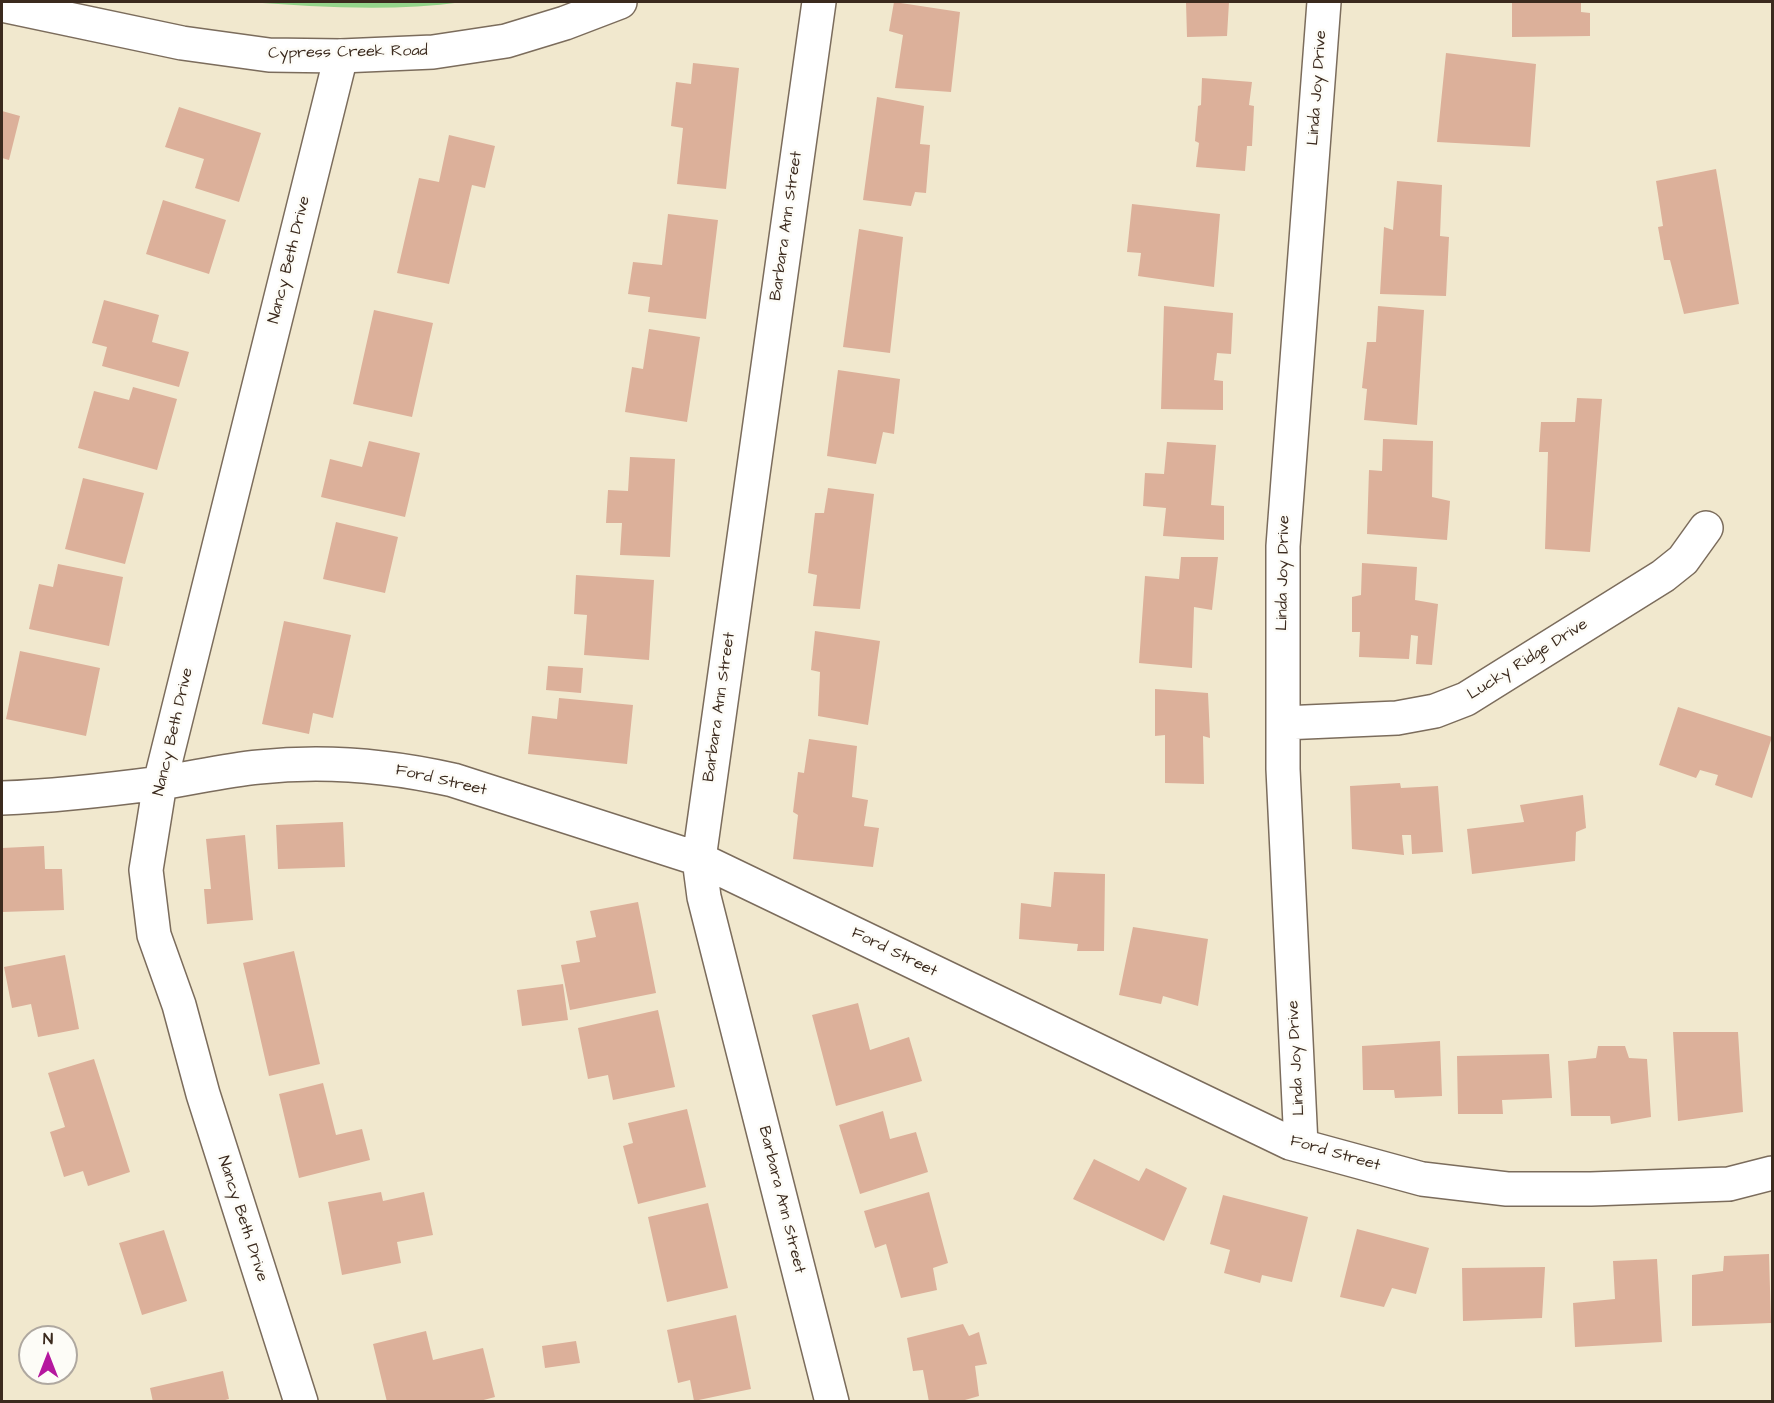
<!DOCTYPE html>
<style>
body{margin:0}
#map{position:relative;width:1774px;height:1403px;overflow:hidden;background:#f1e8ce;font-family:"Architects Daughter",sans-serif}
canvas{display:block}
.frame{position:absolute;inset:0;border:3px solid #3b2a1e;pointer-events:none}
.north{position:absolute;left:18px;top:1325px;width:60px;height:60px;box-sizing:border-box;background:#fdfcf7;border:2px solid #afa8a0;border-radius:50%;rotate:0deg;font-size:16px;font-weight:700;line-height:24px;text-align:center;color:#3b2a1e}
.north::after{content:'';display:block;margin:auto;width:21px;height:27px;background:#b5179e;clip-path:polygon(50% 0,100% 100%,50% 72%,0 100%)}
</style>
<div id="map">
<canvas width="1774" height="1403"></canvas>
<div class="frame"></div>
<div class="north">N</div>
</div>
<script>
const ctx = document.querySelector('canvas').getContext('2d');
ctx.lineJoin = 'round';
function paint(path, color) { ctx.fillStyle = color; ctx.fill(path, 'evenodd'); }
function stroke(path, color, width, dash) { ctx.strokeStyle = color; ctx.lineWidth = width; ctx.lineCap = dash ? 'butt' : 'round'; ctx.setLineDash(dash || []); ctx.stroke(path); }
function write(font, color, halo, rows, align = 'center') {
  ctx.font = font + ' "Architects Daughter",sans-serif'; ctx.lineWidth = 5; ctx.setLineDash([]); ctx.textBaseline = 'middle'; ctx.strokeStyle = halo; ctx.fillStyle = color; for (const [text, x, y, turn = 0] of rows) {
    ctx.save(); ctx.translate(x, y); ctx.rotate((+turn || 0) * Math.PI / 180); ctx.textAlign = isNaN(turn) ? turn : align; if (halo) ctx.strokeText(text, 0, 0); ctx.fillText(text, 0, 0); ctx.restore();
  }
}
const green = new Path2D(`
 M 247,2 L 463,2 C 391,12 319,7 247,2 Z`);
const building = new Path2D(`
 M 894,2 L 960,12 L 951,92 L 895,88 L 903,35 L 889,31 Z
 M 1186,2 L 1229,2 L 1227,36 L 1187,37 Z
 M 1512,2 L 1581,2 L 1581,12 L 1590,13 L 1590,36 L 1512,37 Z
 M 1446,53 L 1536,64 L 1530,147 L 1437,142 Z
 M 693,63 L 739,68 L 726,189 L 677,184 L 683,128 L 671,126 L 676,82 L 691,84 Z
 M 1202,78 L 1252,82 L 1249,105 L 1254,106 L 1252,146 L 1247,146 L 1245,171 L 1196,167 L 1199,143 L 1195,141 L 1198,106 L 1201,105 Z
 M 877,97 L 924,106 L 920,144 L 930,145 L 926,193 L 915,192 L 911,206 L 863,200 Z
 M 179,107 L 261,133 L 239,202 L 195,188 L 204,159 L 165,147 Z
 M 2,111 L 20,116 L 9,160 L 2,158 Z
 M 449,135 L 495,146 L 485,188 L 472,185 L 449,284 L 397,273 L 419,178 L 439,182 Z
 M 1716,169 L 1739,304 L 1684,314 L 1670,260 L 1664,260 L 1658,227 L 1663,226 L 1656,181 Z
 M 1397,181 L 1442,185 L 1440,236 L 1449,237 L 1446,296 L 1380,294 L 1384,227 L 1393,230 Z
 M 163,200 L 226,220 L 209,274 L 146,254 Z
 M 1132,204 L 1220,214 L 1214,287 L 1138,276 L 1141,253 L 1127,252 Z
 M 668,214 L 718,220 L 706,319 L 648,312 L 650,297 L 628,294 L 633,262 L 662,265 Z
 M 859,229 L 903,237 L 890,353 L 843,347 Z
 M 104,300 L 159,315 L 152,342 L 189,352 L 179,387 L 102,366 L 107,347 L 92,343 Z
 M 1164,306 L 1233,313 L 1231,354 L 1217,353 L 1214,380 L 1223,381 L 1223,410 L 1161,409 Z
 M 1378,306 L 1424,310 L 1417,425 L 1364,420 L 1367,389 L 1362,388 L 1367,342 L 1376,342 Z
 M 374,310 L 433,323 L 412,417 L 353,404 Z
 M 649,329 L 700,337 L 687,422 L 625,412 L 632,367 L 643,369 Z
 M 838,370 L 900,379 L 894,434 L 883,432 L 876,464 L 827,456 Z
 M 133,387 L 177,399 L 157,470 L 78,448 L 94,391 L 129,400 Z
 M 1577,398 L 1602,399 L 1590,552 L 1545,549 L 1548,452 L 1539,452 L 1541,422 L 1575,422 Z
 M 1383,439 L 1433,441 L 1432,497 L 1450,501 L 1447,540 L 1367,534 L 1369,470 L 1382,471 Z
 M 369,441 L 420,453 L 405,517 L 321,497 L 330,459 L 362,467 Z
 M 1167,442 L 1216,445 L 1211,505 L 1224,506 L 1224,540 L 1163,536 L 1166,508 L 1143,506 L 1145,473 L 1164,474 Z
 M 630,457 L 675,459 L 670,557 L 620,555 L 622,523 L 606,523 L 608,490 L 628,491 Z
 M 83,478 L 144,493 L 125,564 L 65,549 Z
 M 828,488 L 874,494 L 860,609 L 813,606 L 817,575 L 808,573 L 815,513 L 824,513 Z
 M 336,522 L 398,537 L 385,593 L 323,579 Z
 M 1181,557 L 1218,557 L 1212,610 L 1194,607 L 1192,668 L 1139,663 L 1145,576 L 1179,579 Z
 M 1362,563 L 1417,567 L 1415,600 L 1438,604 L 1432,665 L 1416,664 L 1418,636 L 1411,635 L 1409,659 L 1359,657 L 1360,632 L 1352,632 L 1352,597 L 1361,595 Z
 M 58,564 L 123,577 L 109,646 L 29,629 L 39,584 L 53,587 Z
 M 576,575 L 654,580 L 649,660 L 584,655 L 587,615 L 574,614 Z
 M 284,621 L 351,635 L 333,718 L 313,713 L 309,734 L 262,724 Z
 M 815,631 L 880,641 L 868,725 L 818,716 L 820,672 L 811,670 Z
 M 20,651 L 100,668 L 86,736 L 6,719 Z
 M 548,666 L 583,668 L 581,693 L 546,690 Z
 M 1155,689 L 1208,693 L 1210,738 L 1203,736 L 1204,784 L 1165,783 L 1165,735 L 1155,736 Z
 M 559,698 L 633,705 L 627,764 L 528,754 L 532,716 L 557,719 Z
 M 1678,707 L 1772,737 L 1752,798 L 1715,785 L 1718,775 L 1700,770 L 1696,778 L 1659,765 Z
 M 809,739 L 857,746 L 852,797 L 868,800 L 864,826 L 879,828 L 873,867 L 793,859 L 798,815 L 793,812 L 798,772 L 804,773 Z
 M 1400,783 L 1401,788 L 1438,786 L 1443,852 L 1412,854 L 1411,835 L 1402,835 L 1404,855 L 1352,849 L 1350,786 Z
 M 1583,795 L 1586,828 L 1576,832 L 1575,861 L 1472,874 L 1467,829 L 1524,822 L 1520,805 Z
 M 343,822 L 345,867 L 278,869 L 276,825 Z
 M 245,835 L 253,920 L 207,924 L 204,889 L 211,889 L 206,839 Z
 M 44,846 L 45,869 L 62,869 L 64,910 L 2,912 L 2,848 Z
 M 1054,872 L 1105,874 L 1104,951 L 1077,951 L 1078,944 L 1019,939 L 1021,903 L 1051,907 Z
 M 638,902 L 656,993 L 570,1010 L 561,965 L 580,962 L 576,941 L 596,937 L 590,911 Z
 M 1133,927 L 1208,939 L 1198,1006 L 1163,996 L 1161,1004 L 1119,995 Z
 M 294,951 L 320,1064 L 269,1076 L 243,963 Z
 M 65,955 L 79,1029 L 38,1037 L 31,1004 L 12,1008 L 4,967 Z
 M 563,984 L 568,1020 L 522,1026 L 517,990 Z
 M 858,1003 L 870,1050 L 909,1037 L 922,1081 L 836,1106 L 812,1015 Z
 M 658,1010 L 675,1087 L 613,1100 L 608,1075 L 588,1079 L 578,1028 Z
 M 1673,1032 L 1738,1032 L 1743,1112 L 1678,1121 Z
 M 1440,1041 L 1442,1096 L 1395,1098 L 1394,1090 L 1363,1090 L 1362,1046 Z
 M 1598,1046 L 1625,1046 L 1629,1058 L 1647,1059 L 1651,1117 L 1611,1124 L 1610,1116 L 1571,1116 L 1568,1061 L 1596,1058 Z
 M 1549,1054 L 1552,1098 L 1502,1100 L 1503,1114 L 1458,1114 L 1457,1056 Z
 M 94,1059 L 130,1172 L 88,1186 L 83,1171 L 64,1177 L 50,1132 L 65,1127 L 48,1073 Z
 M 323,1083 L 336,1135 L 362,1129 L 370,1160 L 299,1178 L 279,1094 Z
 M 687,1109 L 706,1187 L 638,1204 L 623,1146 L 633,1143 L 628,1123 Z
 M 883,1111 L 890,1139 L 916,1132 L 928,1172 L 860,1194 L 839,1125 Z
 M 1094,1159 L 1139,1181 L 1146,1168 L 1187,1188 L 1164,1241 L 1073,1199 Z
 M 381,1192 L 383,1201 L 424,1192 L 433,1235 L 397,1242 L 401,1263 L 342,1275 L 328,1202 Z
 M 929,1192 L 948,1263 L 933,1268 L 937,1290 L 901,1298 L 886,1244 L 875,1248 L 864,1211 Z
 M 1223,1195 L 1308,1217 L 1292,1282 L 1262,1275 L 1260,1283 L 1224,1273 L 1230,1250 L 1210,1244 Z
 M 708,1203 L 728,1288 L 667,1302 L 648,1217 Z
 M 1357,1229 L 1429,1248 L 1416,1294 L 1392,1288 L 1384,1307 L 1340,1297 Z
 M 164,1230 L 187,1301 L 142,1315 L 119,1243 Z
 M 1769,1254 L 1771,1323 L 1692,1326 L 1692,1275 L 1723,1271 L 1724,1256 Z
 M 1657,1259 L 1662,1342 L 1575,1347 L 1573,1303 L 1615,1299 L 1613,1261 Z
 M 1545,1267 L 1542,1318 L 1463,1321 L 1462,1268 Z
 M 736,1315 L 751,1389 L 694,1401 L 690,1380 L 678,1383 L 667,1330 Z
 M 963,1324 L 969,1336 L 979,1332 L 987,1364 L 975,1366 L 979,1396 L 958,1402 L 929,1402 L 923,1370 L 913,1371 L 907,1338 Z
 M 426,1331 L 433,1360 L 483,1348 L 495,1397 L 476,1402 L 387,1402 L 373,1344 Z
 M 576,1341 L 580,1363 L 545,1368 L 542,1346 Z
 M 223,1371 L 229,1399 L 218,1402 L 153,1402 L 150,1388 Z`);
const minor = new Path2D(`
 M 819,2 L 699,859 L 704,897 L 832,1402
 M 1283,723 L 1397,718 L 1435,711 L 1466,699 L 1663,576 L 1683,560 L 1706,528
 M 2,798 C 55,796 107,790 160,783 C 193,778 226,770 259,767 C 322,760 391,766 453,780 L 699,859 L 1290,1143 L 1422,1179 L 1507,1189 L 1591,1189 L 1729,1184 L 1772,1173
 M 1301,1145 L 1283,769 L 1283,546 L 1324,2
 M 301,1402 L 203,1094 L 179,1005 L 154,935 L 146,870 L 160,783 L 341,56`);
const secondary = new Path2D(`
 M 2,5 L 182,43 L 269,55 L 341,56 L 433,52 L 506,41 L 565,23 L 620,2`);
const streetNames = [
 ["Cypress Creek Road",348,53,-1],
 ["Linda Joy Drive",1318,88,-86],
 ["Barbara Ann Street",787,226,-82],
 ["Nancy Beth Drive",290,260,-76],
 ["Linda Joy Drive",1284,573,-89],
 ["Lucky Ridge Drive",1528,660,-32],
 ["Barbara Ann Street",720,707,-82],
 ["Nancy Beth Drive",174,732,-77],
 ["Ford Street",441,781,13],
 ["Ford Street",894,953,26],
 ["Linda Joy Drive",1297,1058,-93],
 ["Ford Street",1335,1154,16],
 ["Barbara Ann Street",781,1200,76],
 ["Nancy Beth Drive",242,1219,72]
];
paint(green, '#94d48a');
paint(building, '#dcb09a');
stroke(minor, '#7b6c5c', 36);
stroke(secondary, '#7b6c5c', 36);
stroke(minor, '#fff', 33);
stroke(secondary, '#fff', 33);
write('16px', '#3b2a1e', '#fdfcf7', streetNames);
</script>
